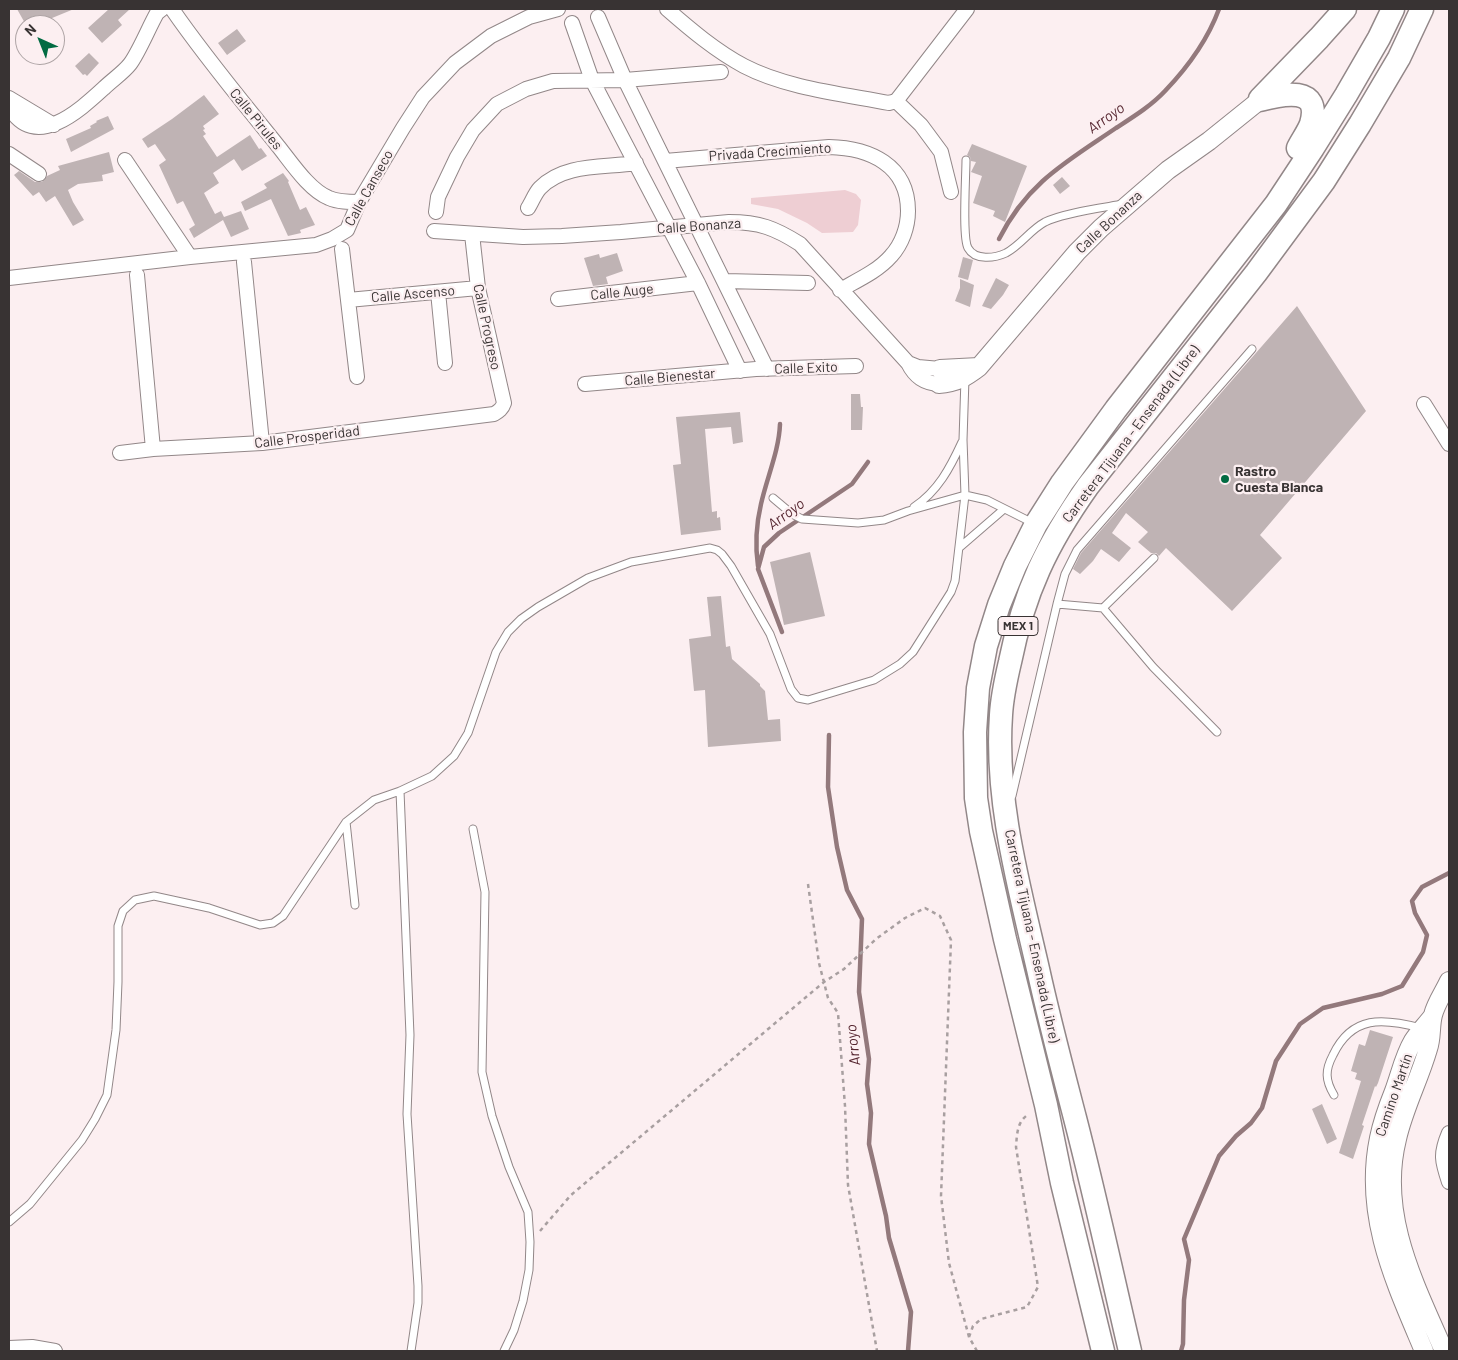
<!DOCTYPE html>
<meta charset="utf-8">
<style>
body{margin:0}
#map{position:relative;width:1458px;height:1360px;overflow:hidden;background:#fceff1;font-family:Barlow,sans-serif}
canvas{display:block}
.frame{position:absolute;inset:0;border:10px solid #383333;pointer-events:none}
.north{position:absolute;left:15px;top:15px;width:50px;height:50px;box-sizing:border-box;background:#fceff1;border:1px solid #aea4a5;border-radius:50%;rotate:316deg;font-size:14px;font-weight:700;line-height:20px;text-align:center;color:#383333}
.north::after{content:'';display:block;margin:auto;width:18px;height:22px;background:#016b42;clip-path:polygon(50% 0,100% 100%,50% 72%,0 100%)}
</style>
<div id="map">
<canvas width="1458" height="1360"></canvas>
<div class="frame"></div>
<div class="north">N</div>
</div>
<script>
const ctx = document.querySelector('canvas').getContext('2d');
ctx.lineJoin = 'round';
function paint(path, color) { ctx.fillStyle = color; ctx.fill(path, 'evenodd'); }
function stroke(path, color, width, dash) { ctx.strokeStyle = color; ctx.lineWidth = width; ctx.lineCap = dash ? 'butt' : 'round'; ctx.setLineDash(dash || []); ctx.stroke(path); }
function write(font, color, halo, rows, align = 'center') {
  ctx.font = font + ' Barlow,sans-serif'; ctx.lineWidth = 4.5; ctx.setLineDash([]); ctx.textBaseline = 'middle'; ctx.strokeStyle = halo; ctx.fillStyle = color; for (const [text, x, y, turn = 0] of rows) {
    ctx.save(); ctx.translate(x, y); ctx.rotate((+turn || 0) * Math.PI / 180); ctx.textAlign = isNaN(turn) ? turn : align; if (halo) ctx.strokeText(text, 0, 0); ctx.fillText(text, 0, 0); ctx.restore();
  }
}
const green = new Path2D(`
 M 845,190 L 856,194 L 861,200 L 858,225 L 853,232 L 822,233 L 807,223 L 778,209 L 751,204 L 751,198 Z`);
const stream = new Path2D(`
 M 999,239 C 1027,183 1066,162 1116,128 C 1133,117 1151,106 1165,91 C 1187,68 1208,39 1219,9
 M 758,566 C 755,545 756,525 761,504 C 767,477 779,451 780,424
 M 782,632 L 758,569 L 764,547 L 779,533 L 852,484 L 868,462
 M 829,735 L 828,787 L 837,847 L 847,890 L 862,919 L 859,992 L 869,1059 L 867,1084 L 871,1113 L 869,1144 L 886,1216 L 889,1238 L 911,1312 L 908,1351
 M 1181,1351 L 1183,1344 L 1184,1300 L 1189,1260 L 1184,1239 L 1219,1156 L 1236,1136 L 1251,1123 L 1262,1108 L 1276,1061 L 1300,1024 L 1323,1008 L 1382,994 L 1402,986 L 1423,952 L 1427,935 L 1415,913 L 1412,901 L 1422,887 L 1449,873`);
const building = new Path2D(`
 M 17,9 L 74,9 L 35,25 L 26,25 Z
 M 109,9 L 130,9 L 118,20 L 122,25 L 102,43 L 88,28 Z
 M 237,29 L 246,41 L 227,55 L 218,43 Z
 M 89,53 L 99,63 L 87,76 L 85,74 L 83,75 L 75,66 Z
 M 204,95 L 219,114 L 203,126 L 205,129 L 203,130 L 206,134 L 203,136 L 217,157 L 250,135 L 259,149 L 261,148 L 267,156 L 242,171 L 234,159 L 213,173 L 219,183 L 204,193 L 215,214 L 221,211 L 224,217 L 241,211 L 249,229 L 231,237 L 223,220 L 194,238 L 189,229 L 195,225 L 183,201 L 177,204 L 159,165 L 166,160 L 155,144 L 148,148 L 142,139 L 172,119 Z
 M 108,116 L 114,129 L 71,152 L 66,139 L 91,128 L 90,126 L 97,122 L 96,121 Z
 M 972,144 L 1027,166 L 1005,222 L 993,216 L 995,211 L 973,203 L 982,176 L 971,172 L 976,162 L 971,161 L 970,157 L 967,155 Z
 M 109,152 L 114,172 L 102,175 L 103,181 L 78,184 L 68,190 L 73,202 L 84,220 L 73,226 L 55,196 L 46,202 L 39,192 L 33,196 L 14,175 L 19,171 L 35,182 L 42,182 L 47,176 L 60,170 L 58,166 Z
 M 283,173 L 289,181 L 288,182 L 300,210 L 306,207 L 315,225 L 300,230 L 301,233 L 288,236 L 271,199 L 245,211 L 241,202 L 267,188 L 264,184 Z
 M 1062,177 L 1070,186 L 1060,194 L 1053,185 Z
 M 617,253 L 623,271 L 606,277 L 608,284 L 593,286 L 584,258 L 599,254 L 600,258 Z
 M 963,257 L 973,260 L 968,280 L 958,277 Z
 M 996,278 L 1009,285 L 1003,295 L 991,309 L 982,306 Z
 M 960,279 L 974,285 L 970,307 L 955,301 L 960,288 Z
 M 1297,306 L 1366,411 L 1260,535 L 1282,558 L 1232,611 L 1166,548 L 1159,556 L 1156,553 L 1151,553 L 1138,542 L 1148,532 L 1126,513 L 1112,533 L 1131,548 L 1119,562 L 1101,549 L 1093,561 L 1080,574 L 1073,569 L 1081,553 Z
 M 851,394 L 860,394 L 861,407 L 863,407 L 862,430 L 851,430 Z
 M 740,412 L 743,442 L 733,444 L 731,427 L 705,429 L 712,512 L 717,511 L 717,518 L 720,517 L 721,530 L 681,535 L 673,465 L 681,464 L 676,417 Z
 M 810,552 L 825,616 L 784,625 L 770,562 Z
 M 721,596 L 726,647 L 730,646 L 732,659 L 760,684 L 760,686 L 765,691 L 768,720 L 780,719 L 781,741 L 708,747 L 705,690 L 694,691 L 689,639 L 711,636 L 707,597 Z
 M 1370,1030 L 1393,1037 L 1378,1083 L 1376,1087 L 1375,1086 L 1362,1125 L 1364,1126 L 1353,1159 L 1339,1153 L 1361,1081 L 1355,1079 L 1357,1073 L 1351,1071 L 1359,1044 L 1365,1046 Z
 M 1322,1104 L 1337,1139 L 1327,1144 L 1312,1109 Z`);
const path = new Path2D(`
 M 808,884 L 819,963 L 828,998 L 838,1013 L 845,1106 L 848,1185 L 877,1351
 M 540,1231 L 571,1195 L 824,982 L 844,969 L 876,939 L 905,918 L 925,908 L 940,916 L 951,940 L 941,1196 L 949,1263 L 969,1337
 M 977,1351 L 969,1337 L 973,1326 L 981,1319 L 1027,1307 L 1038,1287 L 1016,1147 C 1017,1134 1017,1121 1029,1114`);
const service = new Path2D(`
 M 966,160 C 966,176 962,237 968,248 C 975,261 995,258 1006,253 C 1021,245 1030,230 1045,222 C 1063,213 1101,208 1123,204
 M 773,498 L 792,514 L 802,519 L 858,523 L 884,520 L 908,511 L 965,495 L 987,500 L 1033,523
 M 914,507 C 938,491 950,468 962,442
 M 960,547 L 1004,509
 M 1057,604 L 1103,608 L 1154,558
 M 1103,608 L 1153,667 L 1217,732
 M 400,791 L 410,1035 L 407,1114 L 418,1286 L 418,1303 L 411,1351
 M 1012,796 L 1057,604 L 1065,574 L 1077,550 L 1252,349
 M 346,822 L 355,905
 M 473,829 L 485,892 L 482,1072 L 492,1116 L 509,1167 L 528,1212 L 530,1242 L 529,1270 L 523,1301 L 514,1330 L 504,1351
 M 1334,1095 C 1325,1080 1325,1070 1333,1055 C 1352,1015 1383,1018 1421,1028
 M 9,1222 L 30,1204 L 82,1140 L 95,1119 L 107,1095 L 116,1030 L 118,982 L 118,926 L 123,911 L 135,900 L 154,896 L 209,908 L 260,925 L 273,923 L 283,916 L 346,822 L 374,800 L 400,791 L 432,776 L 454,756 L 468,733 L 496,652 L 508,632 L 521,619 L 538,607 L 588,578 L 631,562 L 710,548 L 717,550 L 722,554 L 731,566 L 770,634 L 791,689 L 798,698 L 808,700 L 874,680 L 900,664 L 913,652 L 951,592 L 955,581 L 965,495 L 963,440 L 965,378`);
const minor = new Path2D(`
 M 172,9 C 205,57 242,101 278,146 C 291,162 309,190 329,198 C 338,202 349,202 359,202
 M 667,9 C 691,30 716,51 744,66 C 786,88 842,94 889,103 L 896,101 L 900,96 L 967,9
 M 598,17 L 625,80 L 767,369
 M 572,23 L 592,80 L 698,283 L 740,371
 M 9,98 L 54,125
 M 896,101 L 921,125 L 941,152 L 951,192
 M 9,107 C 35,152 80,110 104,88 C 112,80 123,73 130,64 C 139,52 149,27 157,13 L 162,9
 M 9,154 L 39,174
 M 125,160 L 190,257
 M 665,161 L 829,147 C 870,148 908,165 908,211 C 908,227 902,244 891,256 C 878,271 858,280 840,290
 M 528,208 C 532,202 535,193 540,188 C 564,163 604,168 636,163
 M 436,212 L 438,197 L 457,157 L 473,130 L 497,104 L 526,89 L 553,81 L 625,80 L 721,72
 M 434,231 L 523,237 L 562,236 L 621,232 L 729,222 C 759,222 775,228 800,244 L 908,363 C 915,377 924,383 939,384
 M 342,249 L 357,377
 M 244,262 L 262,443
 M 137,275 L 153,449
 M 9,278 L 190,257 L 316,245 L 332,239 L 347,230 L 359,202 L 403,128 L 423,97 L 455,63 L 491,36 L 529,17 L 558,9
 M 725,281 L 808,283
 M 438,292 L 445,363
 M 558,299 L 698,283
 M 348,300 L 478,288
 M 908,363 L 918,367 L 940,369
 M 585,384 L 756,369 L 856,366
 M 1424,404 L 1449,444
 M 120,453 L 153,449 L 262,443 L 494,414 C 499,411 502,409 504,403 L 478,288 L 472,234
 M 1449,1133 C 1440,1154 1442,1161 1449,1182
 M 9,1348 L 32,1347 L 55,1351`);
const tertiary = new Path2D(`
 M 940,369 L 979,367
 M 939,384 C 956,383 966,377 979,367 L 1077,252 L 1101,228 L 1168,170 L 1209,141 L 1260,100
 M 1424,1351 C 1395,1282 1363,1216 1379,1138 C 1382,1123 1388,1106 1394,1091 C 1400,1075 1404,1056 1413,1041 C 1418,1033 1426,1025 1432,1017
 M 1444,1351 C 1415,1284 1378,1215 1397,1139 C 1404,1108 1419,1080 1428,1049 C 1432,1038 1430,1026 1433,1015 C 1436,1003 1444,992 1449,981`);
const trunk = new Path2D(`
 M 1260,99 L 1319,38 L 1345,9
 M 1260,100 C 1282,94 1322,85 1311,124 C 1308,132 1302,140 1298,148
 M 1103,1351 L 1062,1183 L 1046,1105 L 1005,939 L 981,831 L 976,798 L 975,732 L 978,688 L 986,646 L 999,605 L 1015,566 L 1036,524 L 1062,483 L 1116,409 L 1276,204 L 1313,148 L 1346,95 L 1379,38 L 1393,9
 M 1130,1351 C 1112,1274 1095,1195 1075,1118 C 1062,1068 1049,1019 1038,969 C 1019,886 995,801 1001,715 C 1002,697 1006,679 1010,662 C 1024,592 1047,544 1088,486 L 1256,273 L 1324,181 L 1360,124 L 1399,58 L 1422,9`);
const markers = [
 [1225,479,5,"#016b42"]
];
const shields = [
 [1018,626,40]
];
const shieldNames = [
 ["MEX 1",1018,626]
];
const streetNames = [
 ["Calle Pirules",256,119,51],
 ["Privada Crecimiento",770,152,-4],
 ["Calle Canseco",369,188,-61],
 ["Calle Bonanza",1109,222,-43],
 ["Calle Bonanza",699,226,-4],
 ["Calle Auge",622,292,-6],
 ["Calle Ascenso",413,294,-5],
 ["Calle Progreso",487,327,78],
 ["Calle Exito",806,368,-2],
 ["Calle Bienestar",670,377,-5],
 ["Carretera Tijuana - Ensenada (Libre)",1131,434,-53],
 ["Calle Prosperidad",307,437,-7],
 ["Carretera Tijuana - Ensenada (Libre)",1032,936,78],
 ["Camino Martín",1394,1095,-71]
];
const poiNames = [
 ["Rastro",1235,471],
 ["Cuesta Blanca",1235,487]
];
const waterNames = [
 ["Arroyo",1106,118,-35],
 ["Arroyo",786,514,-36],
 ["Arroyo",853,1045,-96]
];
paint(green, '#eeced3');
stroke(stream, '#93797c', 4.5);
paint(building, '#bfb3b4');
stroke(service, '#928788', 9);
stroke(minor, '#928788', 16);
stroke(tertiary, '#928788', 20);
stroke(trunk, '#928788', 25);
stroke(path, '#a89fa0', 2.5, [4, 4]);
stroke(service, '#fff', 7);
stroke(minor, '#fff', 14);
stroke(tertiary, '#fff', 18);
stroke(trunk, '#fff', 22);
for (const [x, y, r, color] of markers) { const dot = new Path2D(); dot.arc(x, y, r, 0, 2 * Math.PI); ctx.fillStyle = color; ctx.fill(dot); stroke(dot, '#fceff1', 2); }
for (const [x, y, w] of shields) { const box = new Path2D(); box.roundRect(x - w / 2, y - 9.5, w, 19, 4); ctx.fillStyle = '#fceff1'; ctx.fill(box); stroke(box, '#383333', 1); }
write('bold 12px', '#383333', null, shieldNames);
write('14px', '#383333', '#fceff1', streetNames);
write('bold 14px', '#383333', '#fceff1', poiNames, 'left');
write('italic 15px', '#562630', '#fceff1', waterNames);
</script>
